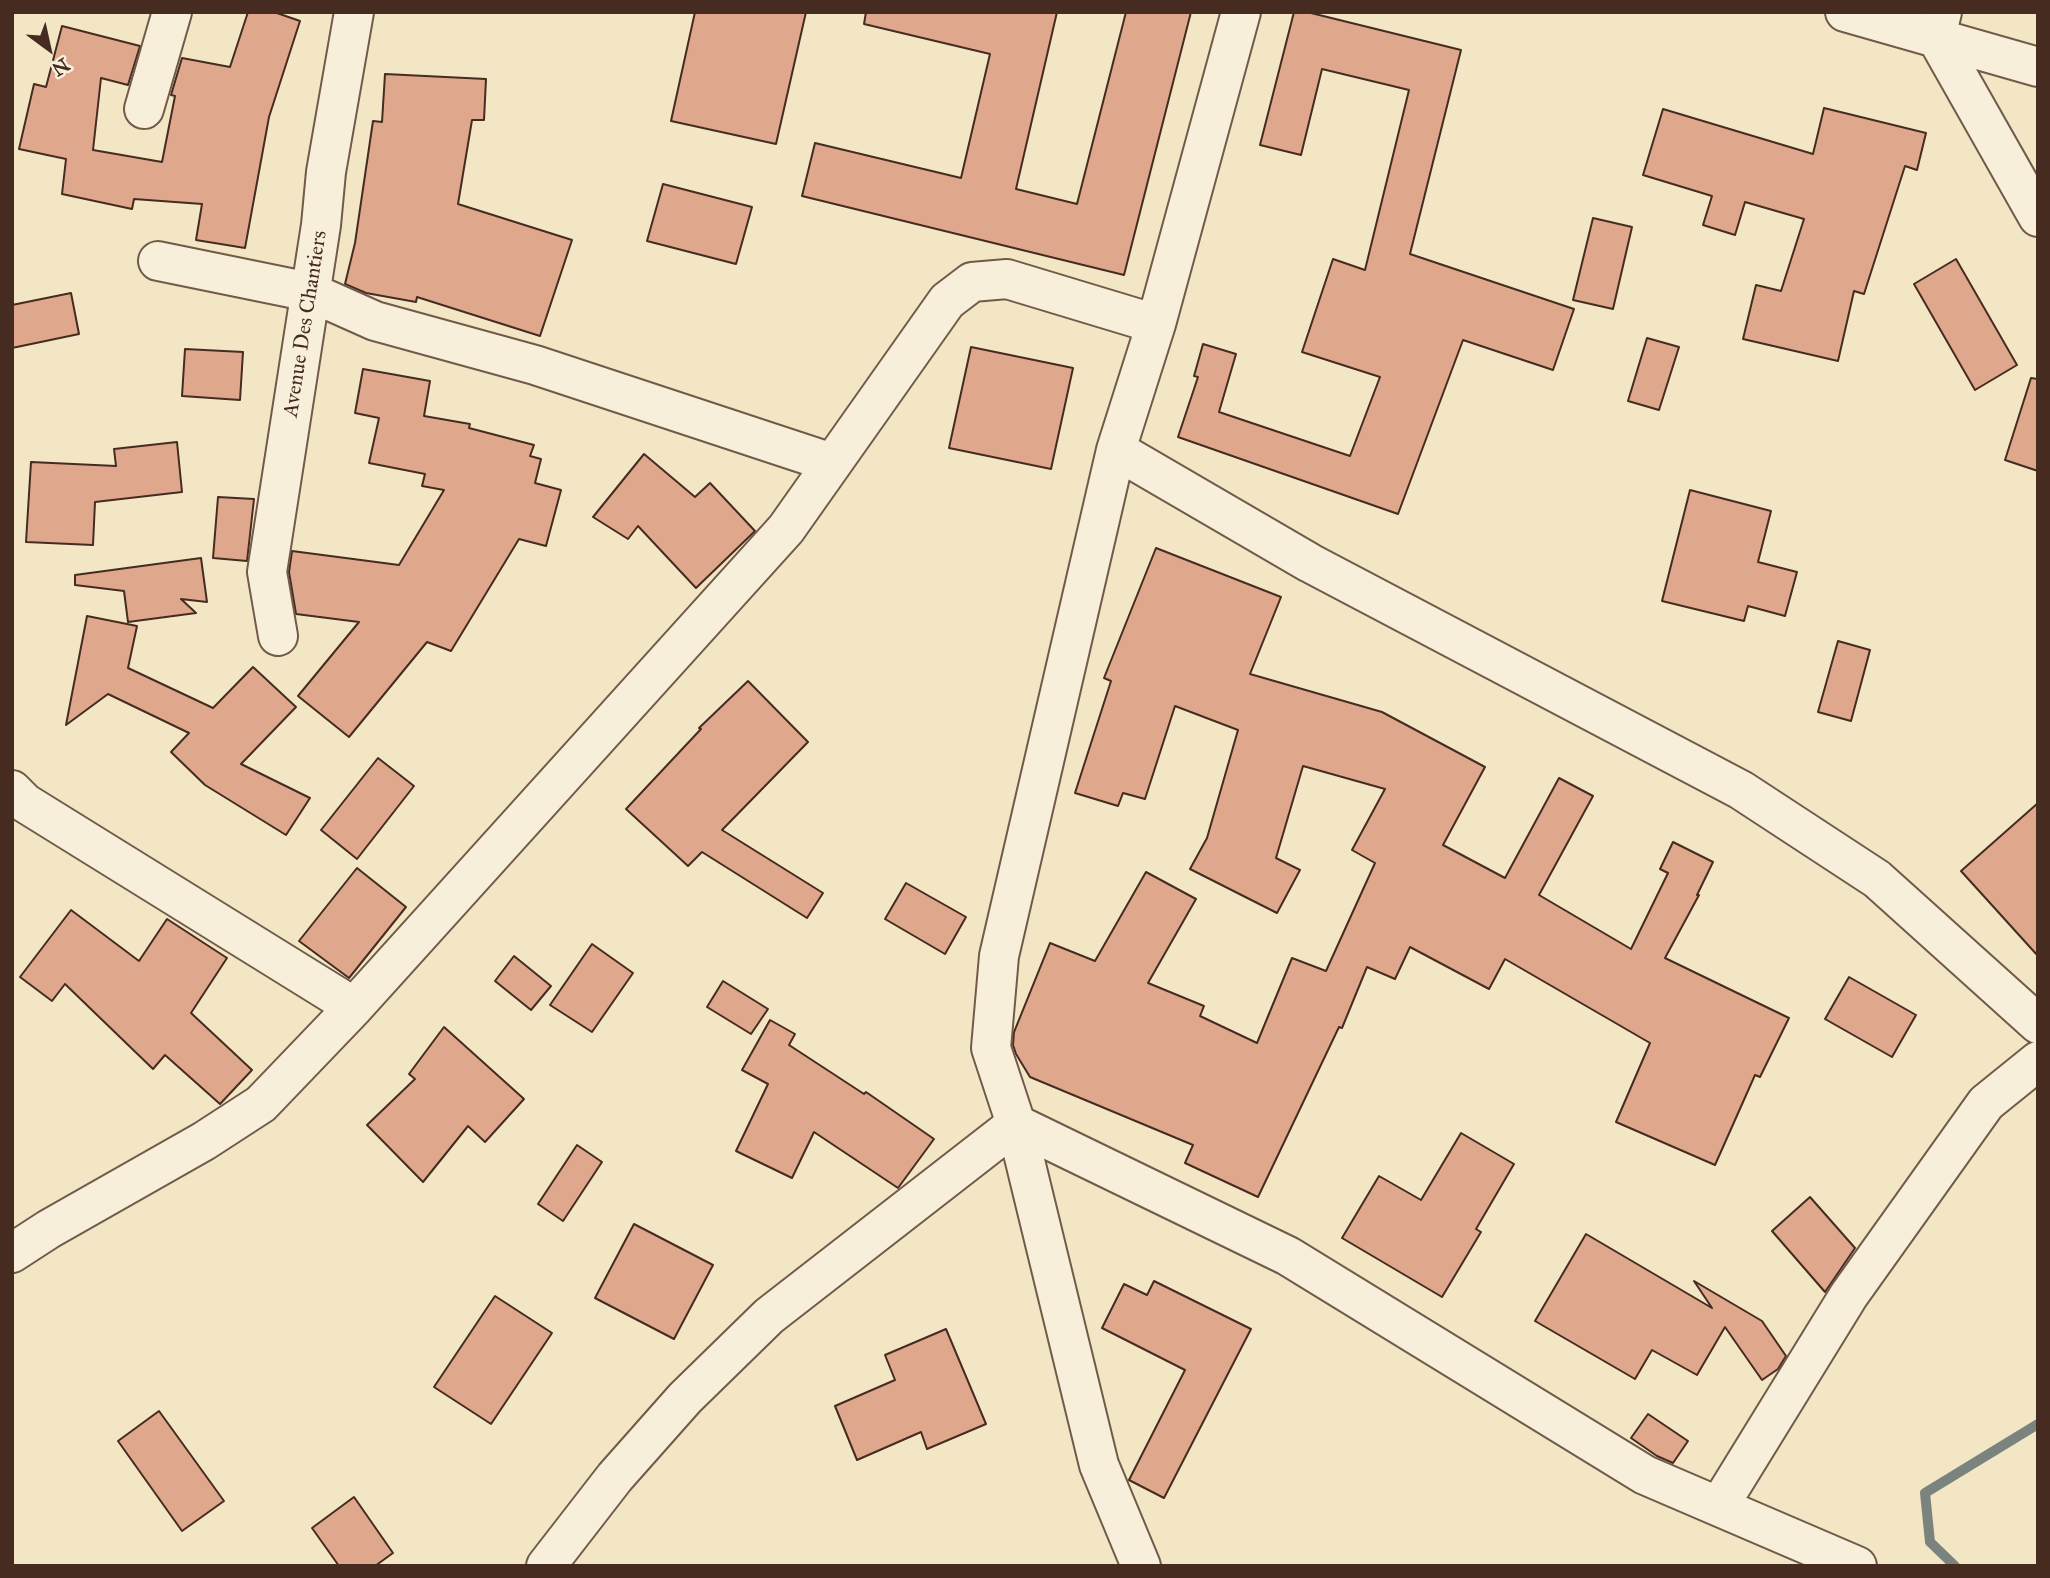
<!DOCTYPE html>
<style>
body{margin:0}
#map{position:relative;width:2050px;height:1578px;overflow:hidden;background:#f3e6c4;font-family:"IM FELL Great Primer",serif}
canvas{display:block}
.frame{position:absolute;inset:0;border:14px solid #462b21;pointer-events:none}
.north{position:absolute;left:14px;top:14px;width:70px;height:70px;-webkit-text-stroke:5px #f7efd9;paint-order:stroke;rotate:147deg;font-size:19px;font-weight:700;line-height:28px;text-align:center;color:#462b21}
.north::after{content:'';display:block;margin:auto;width:24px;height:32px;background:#462b21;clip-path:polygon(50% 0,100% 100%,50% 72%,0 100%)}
</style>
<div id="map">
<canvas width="2050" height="1578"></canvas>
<div class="frame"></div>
<div class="north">N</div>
</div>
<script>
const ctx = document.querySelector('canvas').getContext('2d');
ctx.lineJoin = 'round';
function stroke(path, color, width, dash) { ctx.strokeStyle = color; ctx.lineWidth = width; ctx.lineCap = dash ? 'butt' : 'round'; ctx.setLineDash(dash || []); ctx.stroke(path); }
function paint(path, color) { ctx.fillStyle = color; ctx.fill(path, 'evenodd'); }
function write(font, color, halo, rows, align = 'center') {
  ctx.font = font + ' "IM FELL Great Primer",serif'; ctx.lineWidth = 5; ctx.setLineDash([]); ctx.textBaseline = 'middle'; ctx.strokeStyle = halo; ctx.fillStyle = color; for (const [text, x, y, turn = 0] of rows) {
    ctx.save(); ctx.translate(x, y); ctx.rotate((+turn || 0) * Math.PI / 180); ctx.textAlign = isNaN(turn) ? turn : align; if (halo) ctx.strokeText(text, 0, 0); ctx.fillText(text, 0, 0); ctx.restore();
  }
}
const stream = new Path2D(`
 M 1955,1566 L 1930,1542 L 1925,1493 L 2038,1424`);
const building = new Path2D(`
 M 248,12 L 274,12 L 300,21 L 269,117 L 245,248 L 196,240 L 202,204 L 134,199 L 132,209 L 62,194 L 66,159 L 19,149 L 34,84 L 46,87 L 62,26 L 140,46 L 128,85 L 101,78 L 93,150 L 162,162 L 175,96 L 171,95 L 182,58 L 230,67 Z
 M 695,12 L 806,12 L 776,144 L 671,121 Z
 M 866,12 L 1057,12 L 1016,189 L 1077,204 L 1126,12 L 1191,12 L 1124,275 L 802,196 L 815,143 L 961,178 L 990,54 L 864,24 Z
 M 1294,12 L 1307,12 L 1461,50 L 1410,254 L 1574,309 L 1553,370 L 1463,340 L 1398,514 L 1178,437 L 1198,377 L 1194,376 L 1203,344 L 1236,354 L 1219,412 L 1350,456 L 1380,377 L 1302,352 L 1333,259 L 1365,270 L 1409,90 L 1322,69 L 1301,155 L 1260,145 Z
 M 385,74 L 486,79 L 484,120 L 472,120 L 458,204 L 572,240 L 540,336 L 417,297 L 416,302 L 366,293 L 345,284 L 355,243 L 373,121 L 382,122 Z
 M 1824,108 L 1926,133 L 1917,170 L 1905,166 L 1864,294 L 1854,291 L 1838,361 L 1743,339 L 1756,285 L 1781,291 L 1804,219 L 1745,202 L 1735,235 L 1703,225 L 1712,196 L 1643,175 L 1663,109 L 1813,154 Z
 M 663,184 L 752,207 L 736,264 L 647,241 Z
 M 1593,218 L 1632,227 L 1613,309 L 1573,300 Z
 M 1956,259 L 2017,365 L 1975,390 L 1914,284 Z
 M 71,293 L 79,334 L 12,348 L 12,305 Z
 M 1647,338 L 1679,347 L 1659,410 L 1628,401 Z
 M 971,347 L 1073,368 L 1051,469 L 949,448 Z
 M 185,349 L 243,352 L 240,400 L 182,396 Z
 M 363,369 L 430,381 L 424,416 L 470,424 L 469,428 L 534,445 L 530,456 L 541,459 L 535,483 L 561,490 L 546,546 L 519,539 L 451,651 L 427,642 L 349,737 L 298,696 L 359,622 L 296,614 L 289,572 L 292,551 L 399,565 L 444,490 L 422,486 L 425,474 L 369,463 L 379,418 L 355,413 Z
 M 2031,378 L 2038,379 L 2038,471 L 2005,460 Z
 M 177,442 L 182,492 L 95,502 L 93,545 L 26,542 L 31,462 L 116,466 L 114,449 Z
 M 644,454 L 695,497 L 710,483 L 755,531 L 696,588 L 638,526 L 628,539 L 593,517 Z
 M 1690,490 L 1771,511 L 1758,562 L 1797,572 L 1785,616 L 1748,606 L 1744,621 L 1662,601 Z
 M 218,497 L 254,499 L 247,561 L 213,558 Z
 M 1156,548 L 1281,597 L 1250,674 L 1382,712 L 1485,767 L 1443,845 L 1505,878 L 1559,778 L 1593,796 L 1539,895 L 1631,949 L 1668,873 L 1660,869 L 1673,842 L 1713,862 L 1697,895 L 1699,895 L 1665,958 L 1789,1018 L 1760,1077 L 1755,1075 L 1715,1165 L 1616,1122 L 1650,1043 L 1505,959 L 1489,989 L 1410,947 L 1395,979 L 1367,967 L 1342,1028 L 1339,1027 L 1258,1197 L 1185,1163 L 1193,1145 L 1030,1077 L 1016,1054 L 1013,1045 L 1014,1032 L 1050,943 L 1095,961 L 1146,872 L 1196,899 L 1148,983 L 1204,1006 L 1200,1016 L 1257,1043 L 1292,958 L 1326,971 L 1375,863 L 1352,850 L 1385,789 L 1303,766 L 1276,858 L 1300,870 L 1277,913 L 1190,869 L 1207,838 L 1238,730 L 1175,706 L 1145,799 L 1123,793 L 1118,806 L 1075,793 L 1111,681 L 1104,678 Z
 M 201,558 L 207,602 L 181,599 L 196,613 L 128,622 L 124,591 L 75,585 L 75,575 Z
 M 87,616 L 137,626 L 128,668 L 213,708 L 253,667 L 296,707 L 241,764 L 310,798 L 286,835 L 205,785 L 171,752 L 189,733 L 108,694 L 66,725 Z
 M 1838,641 L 1870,650 L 1851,721 L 1818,712 Z
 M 748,681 L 808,742 L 722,830 L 823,893 L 807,918 L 702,852 L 688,866 L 626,809 L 701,729 L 699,728 Z
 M 378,758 L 414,786 L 357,859 L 321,830 Z
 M 2038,803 L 2038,956 L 1961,871 Z
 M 357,868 L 406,907 L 349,978 L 299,941 Z
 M 906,883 L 966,917 L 945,954 L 885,919 Z
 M 71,910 L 139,961 L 167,919 L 227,958 L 191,1013 L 252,1070 L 220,1104 L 165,1055 L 153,1069 L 65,984 L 52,1001 L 20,977 Z
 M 592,944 L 633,973 L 592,1032 L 550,1005 Z
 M 514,956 L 551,986 L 531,1010 L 495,981 Z
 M 1849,977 L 1916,1015 L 1892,1057 L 1825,1019 Z
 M 723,981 L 768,1009 L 751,1034 L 707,1007 Z
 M 770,1020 L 795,1034 L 789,1045 L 864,1094 L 866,1092 L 934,1139 L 898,1188 L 814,1132 L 792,1178 L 736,1151 L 768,1084 L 742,1070 Z
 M 444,1027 L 524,1099 L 485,1142 L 468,1126 L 423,1182 L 367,1125 L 415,1079 L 409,1074 Z
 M 1461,1133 L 1514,1164 L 1476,1229 L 1481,1232 L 1442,1297 L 1342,1238 L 1379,1176 L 1421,1200 Z
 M 577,1145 L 602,1162 L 563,1221 L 538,1204 Z
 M 1810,1197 L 1855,1248 L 1825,1292 L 1772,1231 Z
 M 634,1224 L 713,1265 L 674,1339 L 595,1298 Z
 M 1586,1234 L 1712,1308 L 1694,1281 L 1762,1321 L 1786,1356 L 1778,1369 L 1762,1380 L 1725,1327 L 1697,1375 L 1652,1350 L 1635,1379 L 1535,1321 Z
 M 1154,1281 L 1251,1329 L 1164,1498 L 1129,1480 L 1185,1370 L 1102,1328 L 1124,1284 L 1147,1295 Z
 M 495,1296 L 552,1333 L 491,1424 L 434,1387 Z
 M 946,1329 L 986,1424 L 927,1449 L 921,1432 L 857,1460 L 835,1406 L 895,1380 L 885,1355 Z
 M 159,1411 L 224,1501 L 182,1531 L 118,1441 Z
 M 1648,1414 L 1688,1441 L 1673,1463 L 1657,1456 L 1631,1438 Z
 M 354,1497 L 393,1553 L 375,1566 L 339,1566 L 312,1528 Z`);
const street = new Path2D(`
 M 1845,12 L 2038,67
 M 1942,12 L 1936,37 L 2038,217
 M 144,109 L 172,12
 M 158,261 L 310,292 L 375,321 L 535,365 L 832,463
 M 1116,450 L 1310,563 L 1741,790 L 1877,879 L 2038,1024
 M 278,636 L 267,572 L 321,225 L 326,172 L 354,12
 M 12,790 L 25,803 L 354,1007
 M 12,1253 L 49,1229 L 204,1141 L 261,1104 L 354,1007 L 786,529 L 947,301 L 972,282 L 1007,279 L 1156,324
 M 1719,1506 L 1849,1295 L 1986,1103 L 2038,1061
 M 546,1566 L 615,1477 L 685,1398 L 769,1316 L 1016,1124 L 1288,1256 L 1645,1475 L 1857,1566
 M 1141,1566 L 1099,1465 L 1016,1124 L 991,1048 L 999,956 L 1116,450 L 1156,324 L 1241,12`);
const streetNames = [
 ["Avenue Des Chantiers",306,324,-81]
];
stroke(stream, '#7b837f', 10);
paint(building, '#dfa88c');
stroke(building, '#462b21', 2);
stroke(street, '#715a4a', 42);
stroke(street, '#f7efd9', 38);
write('21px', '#462b21', '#f7efd9', streetNames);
</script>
